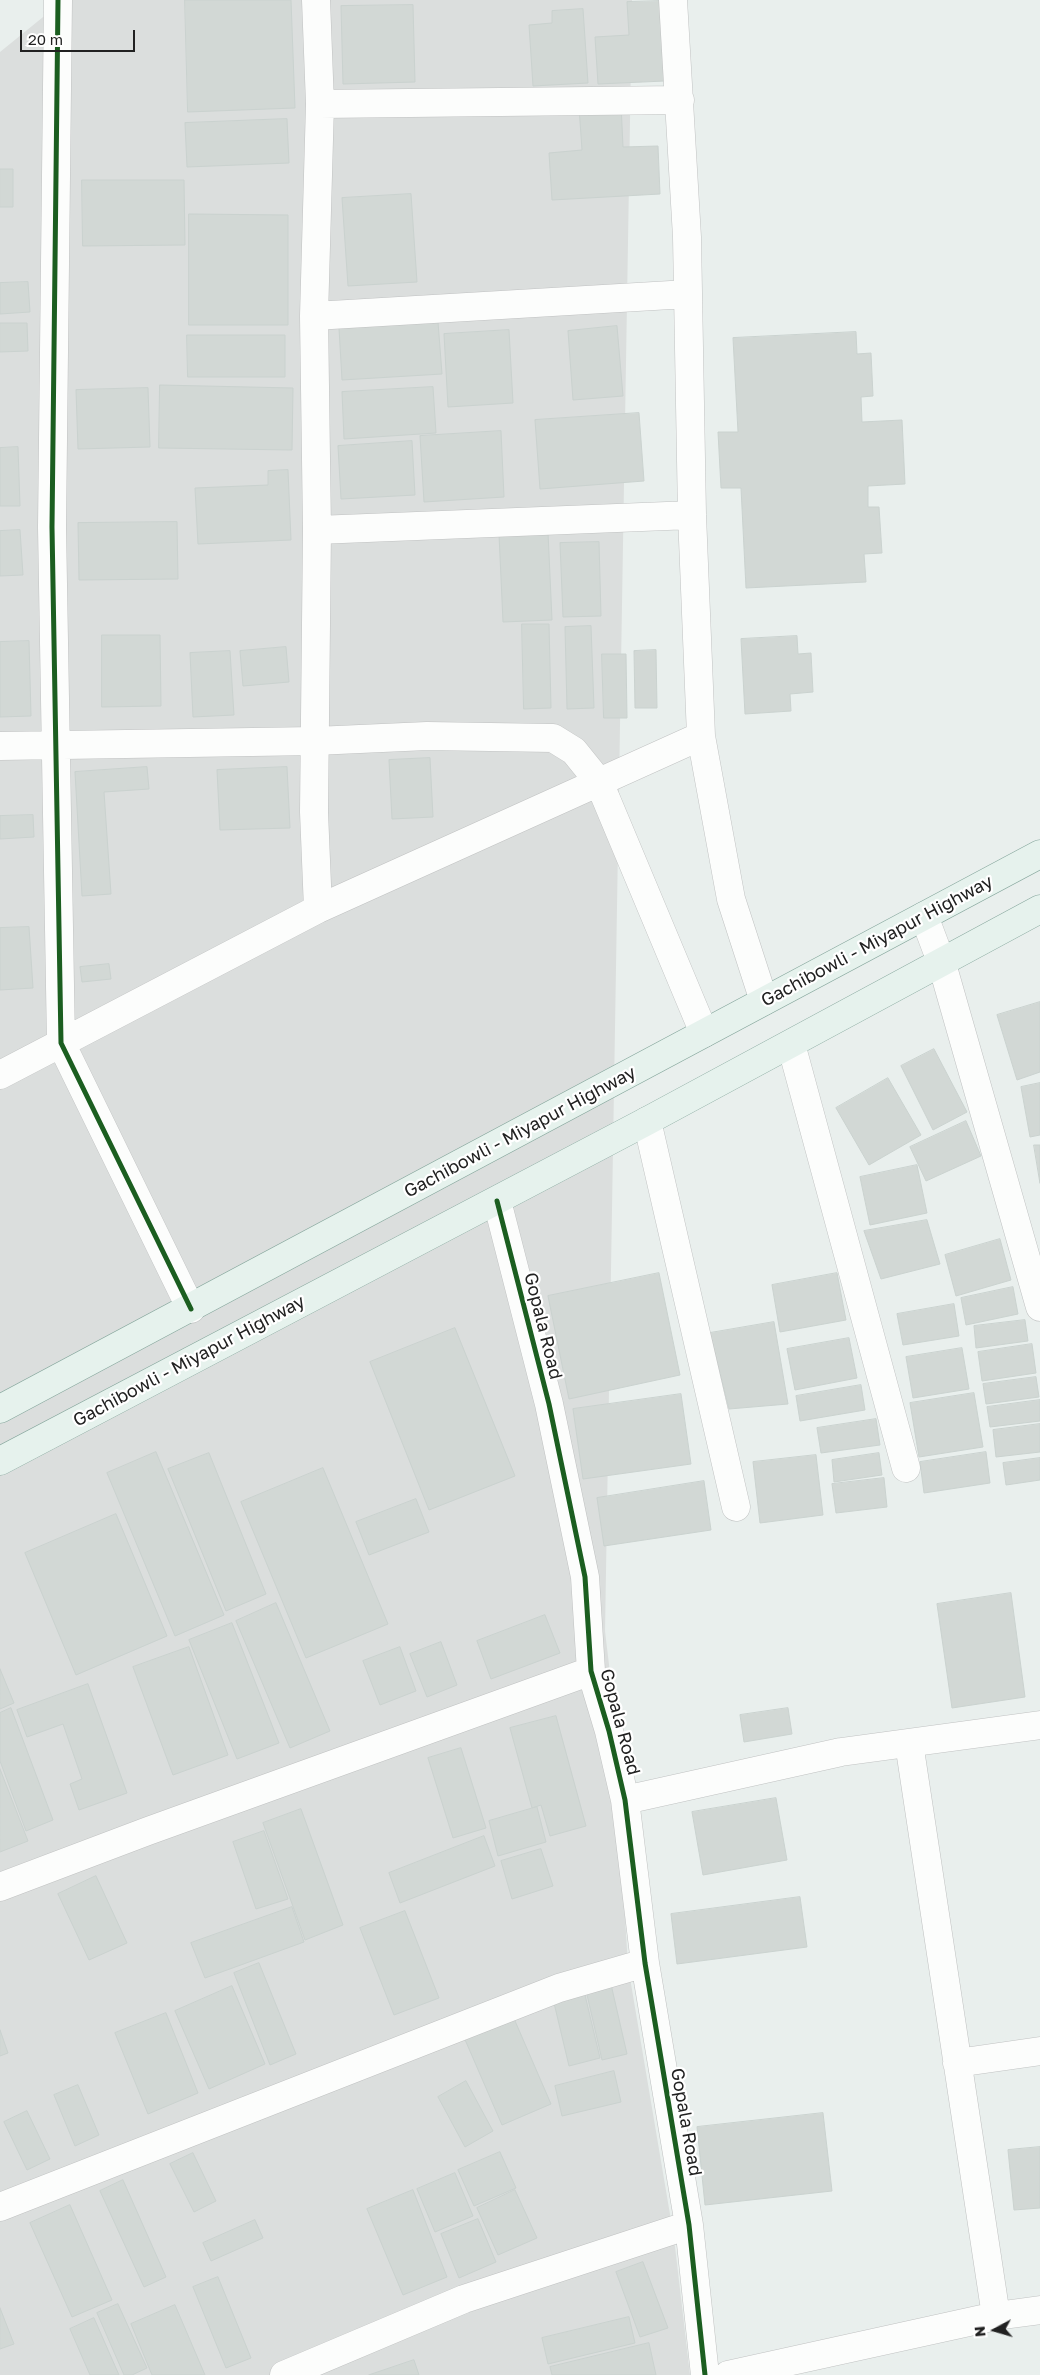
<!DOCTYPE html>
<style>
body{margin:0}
#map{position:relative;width:1040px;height:2375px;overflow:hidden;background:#e9efed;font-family:"Golos Text",sans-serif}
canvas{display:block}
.north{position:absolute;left:970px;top:2305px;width:50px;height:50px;-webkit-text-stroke:4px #fff;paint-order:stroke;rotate:264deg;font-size:14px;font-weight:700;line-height:20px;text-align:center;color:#212121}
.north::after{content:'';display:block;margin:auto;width:18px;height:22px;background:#212121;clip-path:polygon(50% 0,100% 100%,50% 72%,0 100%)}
.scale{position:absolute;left:20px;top:30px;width:115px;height:22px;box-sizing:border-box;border:2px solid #212121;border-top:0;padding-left:6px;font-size:15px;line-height:18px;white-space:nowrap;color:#212121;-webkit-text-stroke:4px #fff;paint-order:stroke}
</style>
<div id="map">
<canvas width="1040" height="2375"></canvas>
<div class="north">N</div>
<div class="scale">20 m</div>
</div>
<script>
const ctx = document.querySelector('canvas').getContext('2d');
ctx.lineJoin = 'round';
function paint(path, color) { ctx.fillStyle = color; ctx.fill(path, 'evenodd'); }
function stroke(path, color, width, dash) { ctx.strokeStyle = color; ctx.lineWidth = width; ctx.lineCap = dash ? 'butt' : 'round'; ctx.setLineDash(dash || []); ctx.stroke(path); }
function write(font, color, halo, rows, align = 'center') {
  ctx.font = font + ' "Golos Text",sans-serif'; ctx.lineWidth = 4.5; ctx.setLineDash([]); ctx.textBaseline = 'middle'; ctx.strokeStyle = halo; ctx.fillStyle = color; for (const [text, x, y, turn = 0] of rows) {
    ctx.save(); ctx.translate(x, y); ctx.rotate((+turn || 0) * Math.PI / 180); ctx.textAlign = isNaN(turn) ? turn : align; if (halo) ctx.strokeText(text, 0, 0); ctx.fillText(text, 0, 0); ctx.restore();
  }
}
const residential = new Path2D(`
 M 64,0 L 632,0 L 605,1631 L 610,1673 L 628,1966 L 674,2238 L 690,2375 L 0,2375 L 0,52 Z`);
const building = new Path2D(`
 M 185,0 L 291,0 L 295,108 L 188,112 Z
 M 661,1 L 665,81 L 598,84 L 595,37 L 629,35 L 627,2 Z
 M 413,5 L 415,82 L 343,84 L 341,6 Z
 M 583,9 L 588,83 L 533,86 L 529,25 L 552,23 L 552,11 Z
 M 621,104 L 623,147 L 658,146 L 660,194 L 552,200 L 549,153 L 582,150 L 579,107 Z
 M 287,119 L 289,163 L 187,167 L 185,123 Z
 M 0,169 L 13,169 L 13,207 L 0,207 Z
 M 82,180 L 184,180 L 185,245 L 83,246 Z
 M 411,194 L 417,282 L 348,286 L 342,198 Z
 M 189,214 L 288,215 L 288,325 L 189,325 Z
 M 28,282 L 30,312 L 0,314 L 0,283 Z
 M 438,322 L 442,374 L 342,380 L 339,328 Z
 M 0,323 L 27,323 L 28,351 L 0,352 Z
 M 617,326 L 623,396 L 573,400 L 568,331 Z
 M 509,330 L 513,403 L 448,407 L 444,334 Z
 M 856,332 L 857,354 L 871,353 L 873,396 L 861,397 L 862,422 L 902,420 L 905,484 L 868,486 L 868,507 L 879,507 L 882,553 L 864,554 L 866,582 L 746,588 L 741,488 L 721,488 L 718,432 L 738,432 L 733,338 Z
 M 187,335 L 285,335 L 285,377 L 188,377 Z
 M 160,385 L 293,388 L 292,450 L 159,448 Z
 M 433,387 L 436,433 L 344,439 L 342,392 Z
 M 148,388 L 150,447 L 78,449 L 76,390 Z
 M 639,413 L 644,481 L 540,489 L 535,420 Z
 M 501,431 L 504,497 L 424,502 L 420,436 Z
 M 412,441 L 415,495 L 341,499 L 338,446 Z
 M 18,447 L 20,506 L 0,506 L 0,448 Z
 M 288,470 L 291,540 L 198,544 L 195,488 L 268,485 L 268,471 Z
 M 177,522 L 178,579 L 79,580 L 78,523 Z
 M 20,530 L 23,575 L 0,576 L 0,531 Z
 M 548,532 L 552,620 L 503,622 L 499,534 Z
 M 599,542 L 601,616 L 563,617 L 560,543 Z
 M 522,624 L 549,624 L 551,708 L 524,709 Z
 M 591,626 L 594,708 L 567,709 L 565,627 Z
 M 102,635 L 160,635 L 161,706 L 102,707 Z
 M 797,636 L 798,654 L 811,653 L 813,692 L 790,694 L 791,711 L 745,714 L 741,639 Z
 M 29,641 L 31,716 L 0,717 L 0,642 Z
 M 286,647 L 289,682 L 243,686 L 240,651 Z
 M 656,650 L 657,708 L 635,708 L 634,651 Z
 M 230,651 L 234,715 L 193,717 L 190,653 Z
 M 602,654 L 626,654 L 627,718 L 604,718 Z
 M 430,758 L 433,817 L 392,819 L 389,760 Z
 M 147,767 L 149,789 L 104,792 L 111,894 L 82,896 L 75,772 Z
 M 287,767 L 290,828 L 220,830 L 217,770 Z
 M 33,815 L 34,837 L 0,839 L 0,816 Z
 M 29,927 L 33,988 L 0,990 L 0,928 Z
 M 109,964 L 111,979 L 82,982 L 80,967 Z
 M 1040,1002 L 1040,1072 L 1017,1080 L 997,1015 Z
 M 934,1049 L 967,1112 L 933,1130 L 901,1066 Z
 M 888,1078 L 921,1135 L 869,1165 L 836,1108 Z
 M 1040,1083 L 1040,1135 L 1030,1137 L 1021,1087 Z
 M 966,1121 L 981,1156 L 926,1181 L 910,1147 Z
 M 1034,1145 L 1040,1145 L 1040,1183 Z
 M 917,1165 L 927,1213 L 870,1225 L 860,1177 Z
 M 927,1220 L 940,1264 L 881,1279 L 864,1231 Z
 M 1000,1239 L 1011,1280 L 956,1296 L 945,1255 Z
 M 659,1273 L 680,1375 L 569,1399 L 548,1296 Z
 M 837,1273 L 846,1320 L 780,1332 L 772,1285 Z
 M 1013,1287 L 1018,1314 L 966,1325 L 961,1298 Z
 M 954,1304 L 959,1336 L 903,1345 L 897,1314 Z
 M 1025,1320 L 1028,1341 L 976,1348 L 974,1326 Z
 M 774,1322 L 788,1404 L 729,1409 L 710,1333 Z
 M 455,1328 L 515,1476 L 429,1510 L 370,1362 Z
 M 849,1338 L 857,1378 L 795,1390 L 787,1349 Z
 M 1032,1344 L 1036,1373 L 982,1381 L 978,1352 Z
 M 962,1348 L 969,1389 L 913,1398 L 906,1357 Z
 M 1036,1377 L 1039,1397 L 986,1404 L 983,1384 Z
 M 861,1385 L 865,1410 L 800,1421 L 796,1396 Z
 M 974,1393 L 983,1447 L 919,1457 L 910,1403 Z
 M 681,1394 L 691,1464 L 583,1479 L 573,1409 Z
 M 1040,1400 L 1040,1421 L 990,1427 L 987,1407 Z
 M 876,1419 L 880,1445 L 821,1453 L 817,1428 Z
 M 1040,1424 L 1040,1452 L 996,1457 L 993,1430 Z
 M 156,1452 L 224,1615 L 175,1636 L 107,1473 Z
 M 986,1452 L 990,1483 L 924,1493 L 920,1462 Z
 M 209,1453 L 266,1594 L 226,1611 L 168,1469 Z
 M 879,1453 L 882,1475 L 834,1482 L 832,1460 Z
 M 816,1455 L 823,1515 L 760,1523 L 753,1462 Z
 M 1040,1458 L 1040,1480 L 1006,1485 L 1003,1463 Z
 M 323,1468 L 388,1624 L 306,1658 L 241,1502 Z
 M 884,1478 L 887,1507 L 836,1513 L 832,1484 Z
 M 704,1481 L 711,1530 L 604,1546 L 597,1498 Z
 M 416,1499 L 429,1532 L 369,1555 L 356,1522 Z
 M 116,1514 L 167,1636 L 76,1675 L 25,1553 Z
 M 1011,1593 L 1025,1697 L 952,1708 L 937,1604 Z
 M 276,1603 L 330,1731 L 290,1748 L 236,1621 Z
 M 545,1615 L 560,1653 L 491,1679 L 477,1641 Z
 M 232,1623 L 279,1743 L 237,1759 L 189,1640 Z
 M 441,1642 L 457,1685 L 427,1697 L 410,1654 Z
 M 189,1647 L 228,1755 L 173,1775 L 133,1667 Z
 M 400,1647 L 416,1691 L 380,1705 L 363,1661 Z
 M 0,1669 L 14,1703 L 0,1709 Z
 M 88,1684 L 127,1793 L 79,1810 L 70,1784 L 82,1779 L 63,1724 L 27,1737 L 17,1710 Z
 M 11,1708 L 53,1820 L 26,1831 L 0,1761 L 0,1713 Z
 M 788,1708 L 792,1734 L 744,1742 L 740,1715 Z
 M 556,1716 L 586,1826 L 550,1836 L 541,1805 L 532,1808 L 510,1728 Z
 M 461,1748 L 486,1828 L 453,1838 L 428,1758 Z
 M 0,1769 L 28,1841 L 0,1852 Z
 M 776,1798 L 787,1860 L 703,1875 L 692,1812 Z
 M 537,1807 L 546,1842 L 498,1856 L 489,1821 Z
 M 301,1809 L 343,1925 L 305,1940 L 263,1823 Z
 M 264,1831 L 288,1899 L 256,1909 L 233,1842 Z
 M 484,1836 L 495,1866 L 400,1903 L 389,1873 Z
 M 541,1849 L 553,1886 L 512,1899 L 501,1861 Z
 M 96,1876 L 127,1943 L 89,1960 L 58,1894 Z
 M 800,1897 L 807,1947 L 677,1964 L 671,1914 Z
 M 292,1907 L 304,1942 L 205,1978 L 191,1943 Z
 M 405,1911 L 439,1998 L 394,2015 L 360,1928 Z
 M 259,1963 L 296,2054 L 270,2065 L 234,1973 Z
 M 610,1980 L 627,2054 L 602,2060 L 585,1986 Z
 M 232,1986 L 265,2064 L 209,2089 L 175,2011 Z
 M 585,1995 L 600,2058 L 569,2066 L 554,2003 Z
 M 166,2013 L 198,2093 L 148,2114 L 115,2033 Z
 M 512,2014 L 551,2104 L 502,2125 L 463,2035 Z
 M 0,2030 L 8,2053 L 0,2056 Z
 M 614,2071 L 621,2102 L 562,2116 L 555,2086 Z
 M 466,2081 L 493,2131 L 465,2147 L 438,2097 Z
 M 78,2085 L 99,2135 L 75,2146 L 54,2095 Z
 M 27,2111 L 50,2159 L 27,2170 L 4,2122 Z
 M 823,2113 L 832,2191 L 705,2205 L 697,2127 Z
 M 1040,2147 L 1040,2208 L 1014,2210 L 1008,2150 Z
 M 500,2152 L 516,2188 L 474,2206 L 458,2170 Z
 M 193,2153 L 216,2201 L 194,2212 L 170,2164 Z
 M 455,2173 L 473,2216 L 435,2232 L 417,2189 Z
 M 123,2180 L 166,2277 L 144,2287 L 100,2191 Z
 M 413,2190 L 447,2277 L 403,2295 L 367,2209 Z
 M 515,2190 L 537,2238 L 498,2255 L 477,2208 Z
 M 70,2205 L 112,2300 L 72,2317 L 30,2223 Z
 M 478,2219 L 496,2262 L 459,2278 L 441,2234 Z
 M 255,2220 L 263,2238 L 211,2261 L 203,2243 Z
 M 643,2262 L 668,2328 L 640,2337 L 616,2272 Z
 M 218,2277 L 251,2358 L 226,2368 L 193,2287 Z
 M 118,2304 L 147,2368 L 132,2375 L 124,2375 L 97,2313 Z
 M 175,2305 L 205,2375 L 152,2375 L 131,2324 Z
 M 0,2308 L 14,2344 L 0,2349 Z
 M 629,2317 L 635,2343 L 548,2364 L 542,2338 Z
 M 94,2318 L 119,2375 L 90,2375 L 70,2329 Z
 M 649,2343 L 656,2375 L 552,2375 L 550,2367 Z
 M 414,2360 L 419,2375 L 369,2375 Z`);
const minor = new Path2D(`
 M 58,0 L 52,527 L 61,1043 L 191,1309
 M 316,0 L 320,104 L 314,316 L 317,530 L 314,812 L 318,909
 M 673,0 L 687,237 L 692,515 L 701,736 L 731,899 L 764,1001
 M 320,104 L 680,100
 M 314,316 L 688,294
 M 317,530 L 692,515
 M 0,746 L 315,741 L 427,736 L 553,738 L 574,751 L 599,782 L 704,1033
 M 924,916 L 942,964 L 1040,1307
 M 791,1044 L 906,1468
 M 0,1075 L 318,909 L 701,736
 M 647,1121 L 736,1507
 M 497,1201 L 549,1404 L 585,1577 L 591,1671 L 609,1731 L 625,1800 L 645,1963 L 689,2225 L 705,2375
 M 909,1743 L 996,2316
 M 625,1800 L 841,1752 L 1040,1725
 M 0,1887 L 148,1831 L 591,1671
 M 957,2063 L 1040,2051
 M 0,2207 L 559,1988 L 645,1963
 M 284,2375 L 464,2299 L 689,2225
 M 728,2375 L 996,2316 L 1040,2310`);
const major = new Path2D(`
 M 0,1409 L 1040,854
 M 0,1461 L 647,1121 L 1040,909`);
const cycleway = new Path2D(`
 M 58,0 L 52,527 L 61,1043 L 191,1309
 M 497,1201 L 549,1404 L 585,1577 L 591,1671 L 609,1731 L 625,1800 L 645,1963 L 689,2225 L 705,2375`);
const streetNames = [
 ["Gachibowli - Miyapur Highway",877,941,-28],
 ["Gachibowli - Miyapur Highway",520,1132,-28],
 ["Gopala Road",543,1326,76],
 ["Gachibowli - Miyapur Highway",189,1361,-28],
 ["Gopala Road",620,1722,75],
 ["Gopala Road",686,2122,80]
];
paint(residential, '#dbdedd');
paint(building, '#d2d8d5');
stroke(building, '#cad2cf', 1);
stroke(minor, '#c0c2c2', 29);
stroke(major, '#85a69c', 29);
stroke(minor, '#fcfdfc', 28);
stroke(major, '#e6f2ed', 28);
stroke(cycleway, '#1b5e20', 5);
write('18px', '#212121', '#fff', streetNames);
</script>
